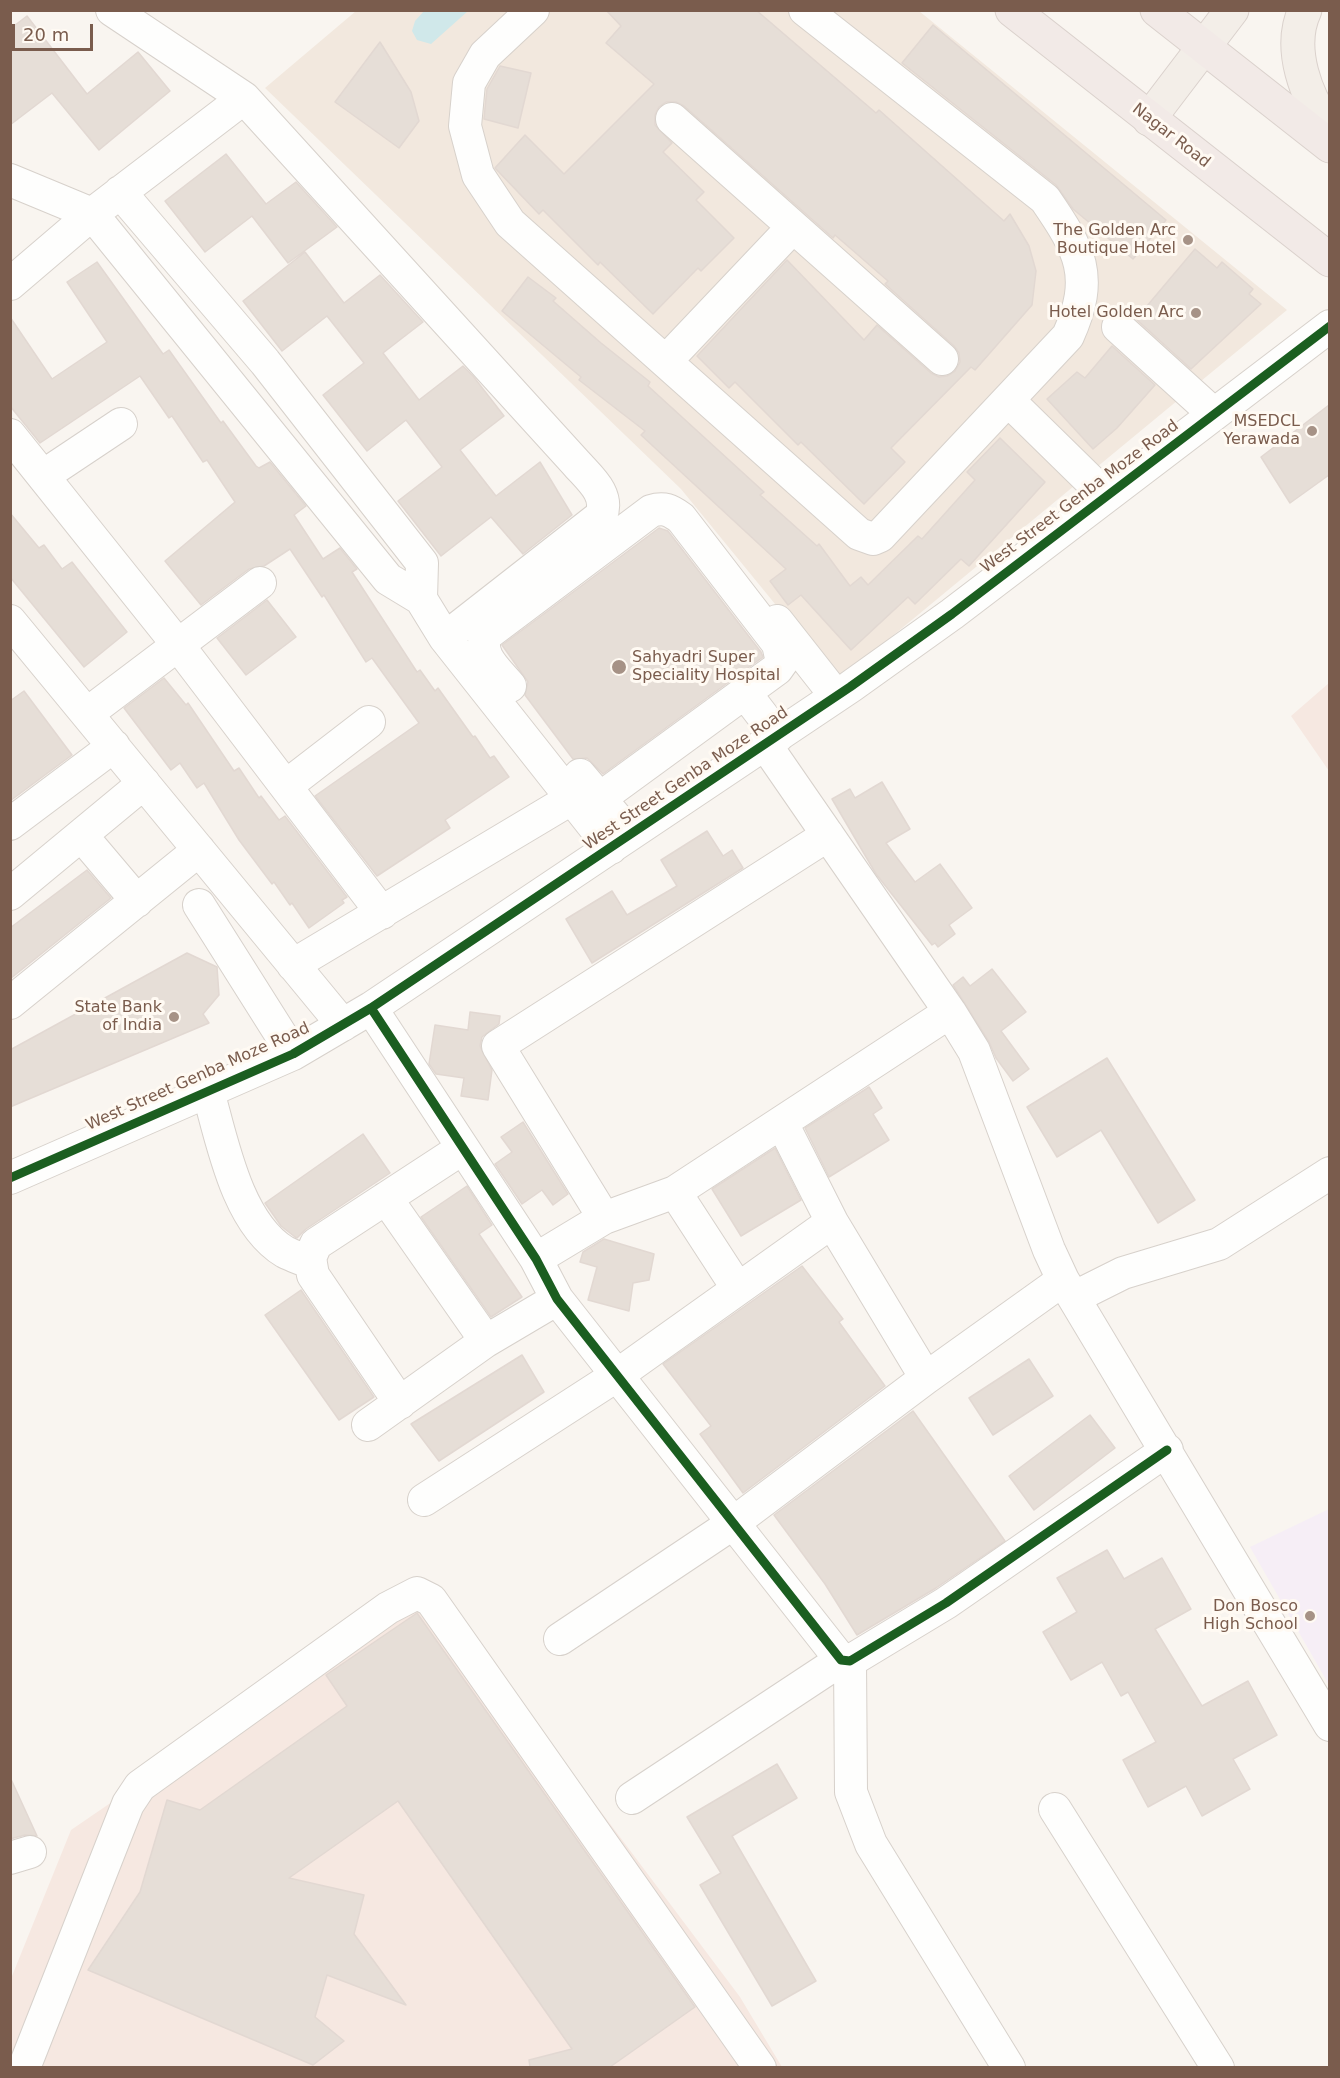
<!DOCTYPE html>
<style>
body{margin:0}
#map{position:relative;width:1340px;height:2078px;overflow:hidden;background:#f9f5f0;font-family:"DejaVu Sans",sans-serif}
canvas{display:block}
.frame{position:absolute;inset:0;border:12px solid #7a5c4d;pointer-events:none}
.scale{position:absolute;left:12px;top:24px;width:81px;height:27px;box-sizing:border-box;border:3px solid #7a5c4d;border-top:0;padding-left:8px;font-size:18px;line-height:21px;white-space:nowrap;color:#7a5c4d;-webkit-text-stroke:4px #fffaf3;paint-order:stroke}
</style>
<div id="map">
<canvas width="1340" height="2078"></canvas>
<div class="frame"></div>
<div class="scale">20 m</div>
</div>
<script>
const ctx = document.querySelector('canvas').getContext('2d');
ctx.lineJoin = 'round';
function paint(path, color) { ctx.fillStyle = color; ctx.fill(path, 'evenodd'); }
function stroke(path, color, width, dash) { ctx.strokeStyle = color; ctx.lineWidth = width; ctx.lineCap = dash ? 'butt' : 'round'; ctx.setLineDash(dash || []); ctx.stroke(path); }
function write(font, color, halo, rows, align = 'center') {
  ctx.font = font + ' "DejaVu Sans",sans-serif'; ctx.lineWidth = 6; ctx.setLineDash([]); ctx.textBaseline = 'middle'; ctx.strokeStyle = halo; ctx.fillStyle = color; for (const [text, x, y, turn = 0] of rows) {
    ctx.save(); ctx.translate(x, y); ctx.rotate((+turn || 0) * Math.PI / 180); ctx.textAlign = isNaN(turn) ? turn : align; if (halo) ctx.strokeText(text, 0, 0); ctx.fillText(text, 0, 0); ctx.restore();
  }
}
const residential = new Path2D(`
 M 356,11 L 919,11 L 1287,310 L 838,681 L 681,489 L 265,88 Z`);
const commercial = new Path2D(`
 M 1329,683 L 1329,771 L 1291,716 Z
 M 430,1584 L 740,1997 L 782,2067 L 11,2067 L 10,1981 L 71,1830 Z`);
const education = new Path2D(`
 M 1329,1509 L 1329,1685 L 1250,1547 Z`);
const water = new Path2D(`
 M 424,11 L 424,10 L 468,11 L 431,44 L 417,40 L 412,31 L 415,21 Z`);
const building = new Path2D(`
 M 606,10 L 756,10 L 876,113 L 879,110 L 1004,221 L 1010,214 L 1029,246 L 1036,271 L 1032,305 L 975,370 L 971,367 L 891,448 L 905,462 L 864,504 L 801,442 L 798,445 L 735,382 L 729,388 L 697,356 L 787,260 L 864,340 L 877,325 L 931,373 L 939,377 L 947,376 L 955,371 L 960,362 L 959,353 L 954,346 L 885,284 L 888,281 L 835,235 L 833,238 L 684,106 L 676,102 L 666,102 L 659,107 L 655,115 L 655,125 L 672,143 L 663,152 L 704,192 L 696,200 L 734,238 L 701,271 L 698,268 L 653,314 L 600,262 L 598,265 L 543,210 L 539,214 L 495,168 L 525,135 L 564,174 L 654,84 L 606,43 L 621,26 Z
 M 27,16 L 87,94 L 138,52 L 170,91 L 99,150 L 52,93 L 10,125 L 10,29 Z
 M 933,25 L 1166,220 L 1133,259 L 1073,209 L 1056,185 L 902,63 Z
 M 380,42 L 411,92 L 419,121 L 399,148 L 335,102 Z
 M 500,66 L 531,73 L 518,128 L 484,119 L 487,89 Z
 M 226,154 L 266,204 L 296,182 L 337,227 L 288,263 L 252,216 L 205,252 L 165,201 Z
 M 1195,249 L 1217,268 L 1222,262 L 1253,289 L 1249,294 L 1261,304 L 1191,369 L 1136,319 Z
 M 305,252 L 344,303 L 380,275 L 423,322 L 383,353 L 419,400 L 463,366 L 473,376 L 504,416 L 460,450 L 496,496 L 540,462 L 572,515 L 523,554 L 491,517 L 441,556 L 398,501 L 442,467 L 406,420 L 367,451 L 323,395 L 364,363 L 327,316 L 282,351 L 243,301 Z
 M 97,262 L 163,354 L 169,350 L 221,423 L 223,421 L 256,466 L 259,468 L 270,462 L 306,506 L 294,515 L 323,559 L 340,548 L 357,569 L 352,572 L 417,672 L 420,670 L 435,691 L 438,688 L 473,737 L 475,736 L 490,758 L 494,756 L 509,777 L 445,820 L 450,828 L 377,876 L 315,796 L 419,723 L 372,658 L 366,662 L 324,595 L 322,597 L 290,549 L 264,566 L 249,569 L 201,605 L 165,561 L 235,502 L 207,460 L 203,462 L 172,416 L 169,418 L 140,376 L 40,443 L 10,406 L 10,317 L 52,379 L 107,342 L 67,282 Z
 M 528,277 L 556,298 L 553,301 L 601,343 L 650,382 L 648,386 L 764,492 L 760,495 L 817,546 L 819,544 L 850,586 L 861,577 L 868,585 L 918,536 L 922,539 L 975,480 L 967,472 L 1000,438 L 1045,482 L 969,566 L 961,559 L 915,604 L 908,597 L 851,650 L 801,595 L 788,605 L 770,581 L 786,569 L 641,435 L 645,431 L 579,380 L 581,377 L 502,311 Z
 M 1112,346 L 1155,385 L 1117,428 L 1093,449 L 1047,399 L 1077,372 L 1085,378 Z
 M 1329,405 L 1329,475 L 1290,503 L 1261,457 Z
 M 10,513 L 39,548 L 44,545 L 62,569 L 72,562 L 127,632 L 84,667 L 10,577 Z
 M 659,528 L 668,531 L 761,652 L 763,657 L 603,774 L 587,758 L 573,759 L 525,695 L 528,682 L 502,645 Z
 M 267,600 L 296,637 L 246,675 L 217,638 Z
 M 164,678 L 186,705 L 188,703 L 234,771 L 239,768 L 259,798 L 261,796 L 279,820 L 285,816 L 347,897 L 342,900 L 344,903 L 309,928 L 292,903 L 290,905 L 274,882 L 272,884 L 239,840 L 204,783 L 197,788 L 180,763 L 171,770 L 124,708 Z
 M 24,691 L 72,755 L 10,801 L 10,701 Z
 M 882,782 L 910,829 L 886,843 L 915,882 L 940,864 L 972,908 L 949,925 L 955,934 L 938,947 L 935,943 L 932,945 L 876,874 L 832,799 L 850,789 L 855,798 Z
 M 707,831 L 723,856 L 732,850 L 743,868 L 592,963 L 566,919 L 612,891 L 627,915 L 677,886 L 661,860 Z
 M 87,870 L 111,898 L 10,979 L 10,928 Z
 M 187,953 L 217,967 L 219,995 L 203,1014 L 209,1023 L 10,1107 L 10,1050 Z
 M 992,969 L 1026,1012 L 1001,1031 L 1029,1069 L 1013,1081 L 996,1058 L 989,1042 L 953,985 L 963,977 L 970,986 Z
 M 470,1012 L 500,1016 L 499,1024 L 482,1037 L 480,1046 L 492,1070 L 488,1100 L 461,1096 L 464,1078 L 436,1074 L 429,1064 L 435,1025 L 468,1030 Z
 M 1107,1058 L 1195,1200 L 1158,1223 L 1101,1130 L 1057,1157 L 1027,1107 Z
 M 869,1087 L 882,1108 L 873,1114 L 889,1140 L 829,1177 L 805,1128 Z
 M 523,1122 L 568,1194 L 553,1205 L 542,1190 L 522,1204 L 495,1164 L 512,1152 L 501,1137 Z
 M 363,1134 L 390,1173 L 306,1229 L 297,1238 L 295,1237 L 281,1226 L 265,1203 Z
 M 775,1148 L 801,1200 L 741,1236 L 712,1189 Z
 M 467,1186 L 492,1225 L 479,1234 L 522,1297 L 491,1317 L 421,1217 Z
 M 604,1239 L 654,1254 L 649,1280 L 633,1283 L 629,1311 L 588,1300 L 597,1267 L 580,1262 L 583,1252 Z
 M 802,1266 L 843,1319 L 839,1322 L 885,1386 L 743,1493 L 700,1434 L 711,1426 L 663,1364 Z
 M 301,1290 L 374,1397 L 339,1420 L 265,1315 Z
 M 522,1355 L 544,1392 L 439,1461 L 411,1424 Z
 M 1029,1359 L 1053,1396 L 993,1435 L 969,1398 Z
 M 913,1411 L 1005,1541 L 936,1588 L 857,1635 L 825,1584 L 774,1515 Z
 M 1090,1415 L 1115,1448 L 1034,1510 L 1009,1476 Z
 M 1107,1550 L 1124,1579 L 1162,1558 L 1191,1609 L 1155,1629 L 1202,1706 L 1248,1681 L 1277,1735 L 1233,1759 L 1250,1789 L 1202,1816 L 1186,1786 L 1148,1807 L 1123,1760 L 1156,1742 L 1128,1692 L 1121,1696 L 1102,1662 L 1071,1680 L 1043,1632 L 1077,1612 L 1057,1578 Z
 M 417,1613 L 695,2007 L 610,2067 L 530,2067 L 529,2060 L 572,2049 L 398,1801 L 289,1878 L 364,1895 L 354,1934 L 406,2005 L 327,1975 L 315,2017 L 344,2041 L 313,2065 L 88,1970 L 140,1892 L 167,1800 L 200,1810 L 347,1706 L 326,1675 Z
 M 777,1764 L 797,1798 L 732,1836 L 816,1981 L 772,2006 L 700,1885 L 721,1873 L 687,1817 Z
 M 10,1777 L 37,1836 L 25,1835 L 10,1839 Z`);
const minor = new Path2D(`
 M 112,10 L 244,98 L 576,463 C 589,478 610,494 601,516 L 445,638
 M 533,10 L 485,55 L 469,83 L 465,126 L 478,175 L 510,223 L 859,534 L 873,539 L 880,536 L 1068,336 C 1095,276 1080,250 1045,199 L 805,10
 M 672,119 L 942,359
 M 10,180 L 92,214 L 388,579 L 421,599 L 445,638 L 611,848
 M 120,192 L 265,362 L 422,563 L 421,599
 M 10,284 L 92,214 L 244,98
 M 1118,327 L 1214,414
 M 666,361 L 793,227
 M 1009,401 L 1106,496
 M 10,435 L 178,645 L 382,913
 M 43,476 L 121,424
 M 10,621 L 343,1025
 M 777,621 L 836,696
 M 510,686 C 498,671 477,655 486,635 L 651,511 C 664,507 670,510 681,518 L 778,644 L 782,662 L 777,669 L 599,799
 M 745,693 L 778,736
 M 88,713 L 260,583
 M 765,744 L 950,1012 L 974,1051 L 1049,1250 L 1063,1280 L 1330,1725
 M 580,775 L 630,834
 M 286,786 L 369,722
 M 10,824 L 114,746
 M 82,836 L 137,901
 M 10,894 L 144,783
 M 199,905 L 293,1054
 M 293,965 L 571,799
 M 10,1003 L 199,850
 M 371,1008 L 536,1259 L 557,1299 L 841,1660 L 850,1661 L 946,1603 L 1167,1450
 M 208,1091 C 222,1141 237,1223 285,1252 C 293,1256 302,1259 311,1263
 M 782,1123 L 832,1222 L 926,1378
 M 10,1178 L 293,1054 L 371,1008 L 850,687 L 952,614 L 1330,326
 M 675,1192 L 738,1289
 M 386,1198 L 486,1341
 M 604,1218 L 498,1046 L 828,835
 M 536,1259 L 604,1218 L 675,1192 L 950,1012
 M 1075,1297 L 1123,1273 L 1219,1244 L 1330,1173
 M 400,1403 L 313,1275 L 310,1258 L 316,1244 L 463,1148
 M 368,1425 L 486,1341 L 557,1299
 M 424,1500 L 616,1376 L 832,1222
 M 560,1639 L 732,1524 L 926,1378 L 1063,1280
 M 850,1661 L 851,1792 L 871,1844 L 1009,2068
 M 632,1798 L 841,1660
 M 1055,1809 L 1218,2068
 M 10,1858 L 30,1852
 M 24,2068 L 128,1804 L 140,1786 L 388,1608 L 417,1593 L 431,1600 L 760,2068`);
const major = new Path2D(`
 M 1305,10 C 1287,48 1306,98 1330,129
 M 1149,119 L 1232,10`);
const highway = new Path2D(`
 M 1012,10 L 1330,260
 M 1157,10 L 1330,146`);
const cycleway = new Path2D(`
 M 371,1008 L 536,1259 L 557,1299 L 841,1660 L 850,1661 L 946,1603 L 1167,1450
 M 10,1178 L 293,1054 L 371,1008 L 850,687 L 952,614 L 1330,326`);
const markers = [
 [1188,240,6,"#a69286"],
 [1196,313,6,"#a69286"],
 [1312,431,6,"#a69286"],
 [619,667,8,"#a69286"],
 [174,1017,6,"#a69286"],
 [1310,1616,6,"#a69286"]
];
const streetNames = [
 ["Nagar Road",1171,136,38],
 ["West Street Genba Moze Road",1080,497,-37],
 ["West Street Genba Moze Road",686,779,-34],
 ["West Street Genba Moze Road",198,1077,-24]
];
const poiNames = [
 ["The Golden Arc",1176,231],
 ["Boutique Hotel",1176,249],
 ["Hotel Golden Arc",1184,313],
 ["MSEDCL",1300,422],
 ["Yerawada",1300,440],
 ["Sahyadri Super",632,658,"left"],
 ["Speciality Hospital",632,676,"left"],
 ["State Bank",162,1008],
 ["of India",162,1026],
 ["Don Bosco",1298,1607],
 ["High School",1298,1625]
];
paint(residential, '#f2e8de');
paint(commercial, '#f6e8e1');
paint(education, '#f6eef6');
paint(water, '#d0e8ea');
paint(building, '#e6ded7');
stroke(building, '#e2d8d2', 1.5);
stroke(minor, '#d7d1cb', 34);
stroke(major, '#dad1cc', 35);
stroke(highway, '#dad1cc', 35);
stroke(minor, '#fefefd', 32);
stroke(major, '#f3eee8', 33);
stroke(highway, '#f2eae7', 33);
stroke(cycleway, '#1b5e20', 9);
for (const [x, y, r, color] of markers) { const dot = new Path2D(); dot.arc(x, y, r, 0, 2 * Math.PI); ctx.fillStyle = color; ctx.fill(dot); stroke(dot, '#fffaf3', 2); }
write('16px', '#7a5c4d', '#fffaf3', streetNames);
write('16px', '#7a5c4d', '#fffaf3', poiNames, 'right');
</script>
